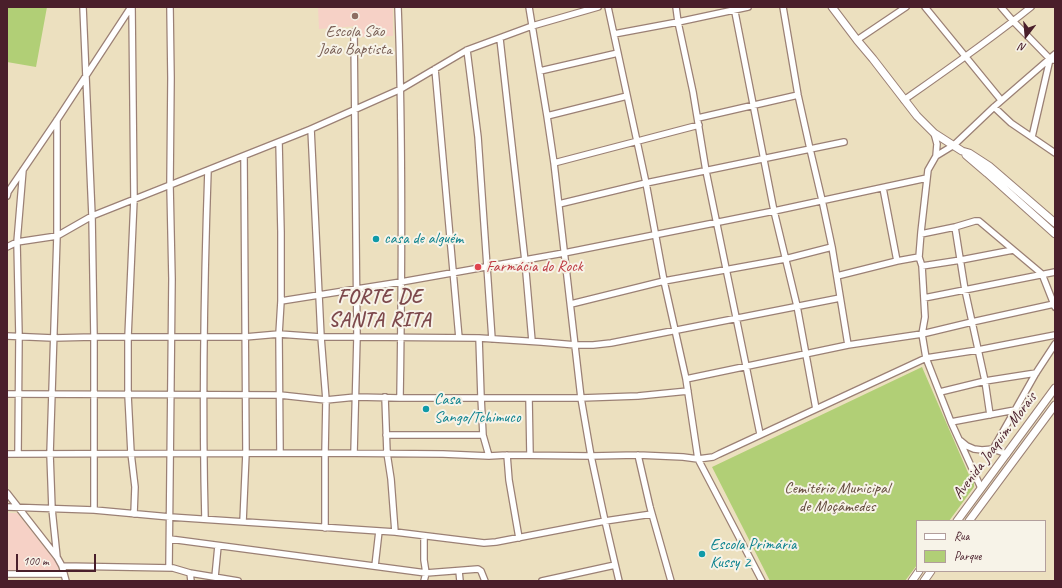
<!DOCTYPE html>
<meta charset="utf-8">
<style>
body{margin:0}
#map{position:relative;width:1062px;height:588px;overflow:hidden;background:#ece0bf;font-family:Caveat,sans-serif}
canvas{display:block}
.frame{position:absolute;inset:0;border:8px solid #4a1f2b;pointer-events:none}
.legend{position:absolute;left:916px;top:520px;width:130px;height:52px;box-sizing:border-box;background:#f7f3e8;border:1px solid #b29e9c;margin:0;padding:5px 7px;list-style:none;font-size:12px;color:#4a1f2b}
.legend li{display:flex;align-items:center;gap:8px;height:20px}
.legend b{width:20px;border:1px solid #b29e9c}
.north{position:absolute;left:1006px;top:16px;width:40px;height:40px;-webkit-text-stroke:3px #f7f3e8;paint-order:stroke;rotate:196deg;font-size:11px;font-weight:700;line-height:16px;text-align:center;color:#4a1f2b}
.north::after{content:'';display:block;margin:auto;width:14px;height:18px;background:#4a1f2b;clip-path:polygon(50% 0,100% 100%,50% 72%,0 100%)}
.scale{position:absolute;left:16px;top:554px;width:80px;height:18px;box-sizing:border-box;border:2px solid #4a1f2b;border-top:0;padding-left:5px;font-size:12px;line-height:14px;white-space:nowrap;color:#4a1f2b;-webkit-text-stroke:3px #f7f3e8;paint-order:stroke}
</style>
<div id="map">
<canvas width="1062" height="588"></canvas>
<div class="frame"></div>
<ul class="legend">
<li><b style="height:5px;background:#fff"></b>Rua</li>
<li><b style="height:11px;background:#b1cf76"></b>Parque</li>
</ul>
<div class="north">N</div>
<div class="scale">100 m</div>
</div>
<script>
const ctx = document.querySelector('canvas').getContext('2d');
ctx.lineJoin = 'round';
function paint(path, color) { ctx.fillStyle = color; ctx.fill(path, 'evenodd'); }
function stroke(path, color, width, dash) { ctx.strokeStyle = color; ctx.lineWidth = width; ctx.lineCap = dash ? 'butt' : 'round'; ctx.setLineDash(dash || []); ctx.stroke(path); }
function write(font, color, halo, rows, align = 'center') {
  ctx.font = font + ' Caveat,sans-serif'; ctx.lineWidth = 4; ctx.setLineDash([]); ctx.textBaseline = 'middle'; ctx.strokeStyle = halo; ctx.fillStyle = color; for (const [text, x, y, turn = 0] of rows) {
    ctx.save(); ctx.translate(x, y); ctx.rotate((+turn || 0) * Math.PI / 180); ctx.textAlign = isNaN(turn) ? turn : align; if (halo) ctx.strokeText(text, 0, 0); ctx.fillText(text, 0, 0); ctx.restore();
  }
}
const built = new Path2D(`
 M 318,7 L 393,7 L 393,36 L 358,37 L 358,26 L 319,29 Z
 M 7,513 L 17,513 L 59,566 L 58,570 L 7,571 Z`);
const green = new Path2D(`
 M 7,7 L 47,7 L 36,67 L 7,62 Z
 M 922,367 L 969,475 L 971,473 L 974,481 L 974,487 L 949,521 L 917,521 L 917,565 L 905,581 L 770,581 L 712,467 Z`);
const minor = new Path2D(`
 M 83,7 L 92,216 L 94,337 L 94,510
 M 132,7 L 134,199 L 128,337 L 128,395 L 131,453 L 135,487 L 134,514
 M 398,7 C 403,137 402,268 400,398
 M 529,7 L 547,116 L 554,163 L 581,398 L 591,456 L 605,521 L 619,581
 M 608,7 L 646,183 L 664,281 L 686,379 L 698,459 L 762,581
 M 676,7 L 678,22 L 693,92 L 706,171 L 760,434
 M 734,7 L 774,211 L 797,306 L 816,409
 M 783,7 L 798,95 L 810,149 L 822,200 L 832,247 L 848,345
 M 925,7 L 1001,100
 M 1001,7 L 1013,21 L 1050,59 L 1055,60
 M 354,32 L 357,337 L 354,453
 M 614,34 L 678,22 L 748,7
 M 500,39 L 525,261 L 532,341
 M 857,40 L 906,7
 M 467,50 L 478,137 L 492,339
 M 435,69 L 459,338
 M 540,71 L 618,53
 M 904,100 C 947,70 990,40 1031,7
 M 994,107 L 1011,123 L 1055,153
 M 547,116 L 627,96
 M 698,118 L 798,95
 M 57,120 L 57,236 L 50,454 L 52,509 L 57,557
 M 311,129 L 321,337 L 326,400 L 325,453 L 325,528
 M 934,133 L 937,144 L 936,156 L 954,145 L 994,107 L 1055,54
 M 1032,137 L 1050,59
 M 279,142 L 281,232 L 281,301 L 279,334 L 280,453
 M 936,156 L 928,170 L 921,232 L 919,257 L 922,266 L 925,317 L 922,334 L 926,358 L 978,350 L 1055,335
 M 554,163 L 699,125
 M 883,188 L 897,261
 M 7,196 L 8,192 L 57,120 L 131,7
 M 559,204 L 646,183 L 844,142
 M 955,227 L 965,290 L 985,381 L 990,415
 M 921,234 L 955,227 L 975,221 L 979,221 L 1042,274 L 1055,307
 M 7,247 L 17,242 L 57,236 L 92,216 L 311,129 L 401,89 L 467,50 L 532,26 L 598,7
 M 922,266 L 961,260 L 1013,250
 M 837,276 L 897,261 L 919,257
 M 924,298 L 1055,272
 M 281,301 L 401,282 L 564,253 L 774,211 L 927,178
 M 571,304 L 664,281 L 785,259 L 832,247
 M 7,336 L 53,338 L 94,337 L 245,337 L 279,334 L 321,337 L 357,337 L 479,338 L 541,342 L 576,345 L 593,345 L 611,343 L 840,298
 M 479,338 L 481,397 L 483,435 L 489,456
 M 686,379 L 848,345 L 922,334 L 972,322 L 1054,304
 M 940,392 L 985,381 L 1036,373
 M 7,394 L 280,395 L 326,400 L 356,397 L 400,398 L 581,398 L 638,396 L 688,391
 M 385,397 L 387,453 L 391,479 L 395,532
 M 529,398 L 530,455
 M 951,422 L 1015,410
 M 386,435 L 483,435
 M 961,441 L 967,446 L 974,449 L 982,450 L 993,449 L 1007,454
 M 993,449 L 1036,373 L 1055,344
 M 7,454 L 325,453 L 443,454 L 489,456 L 507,455 L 591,456 L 638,455 L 683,457 L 698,459 L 713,457 L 719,454 L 926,358 L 951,422 L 981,488
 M 18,454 L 19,336 L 17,242 L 23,170
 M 507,455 L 509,480 L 519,538
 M 638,455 L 650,507 L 671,581
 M 7,493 L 57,557 L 62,566 L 66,581
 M 7,507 L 94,510 L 170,517 L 395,532 L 484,543 L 496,542 L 605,521 L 652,514
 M 205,519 C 202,403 204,286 208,170
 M 243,522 L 246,453 L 244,156
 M 424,536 L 424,560 L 426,573 L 424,581
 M 170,539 L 426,573 L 478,569 L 481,571 L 485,581
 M 62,566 L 173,568 L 190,573 L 191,581
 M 375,566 L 379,531
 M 169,568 L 172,279 L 170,185 L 171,78 L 170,7
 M 459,571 L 460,581
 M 190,573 L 238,581
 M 7,574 L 64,574
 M 215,577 L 218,546
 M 542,581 L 615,565`);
const tertiary = new Path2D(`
 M 832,7 L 857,40 L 873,59 L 917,116 L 934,133 L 962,151 L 969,153 L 989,166 L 1055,223
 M 966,155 L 987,173 L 1055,234
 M 957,521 L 1055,388
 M 969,521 L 1055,405
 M 912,581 L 919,571
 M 924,581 L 931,571`);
const markers = [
 [355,16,4,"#8d6e63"],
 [376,239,4,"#0f9aa8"],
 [478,267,4,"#e0444e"],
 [426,409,4,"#0f9aa8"],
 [702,554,4,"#0f9aa8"]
];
const educationNames = [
 ["Escola São",355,32],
 ["João Baptista",355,50]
];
const cultureNames = [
 ["casa de alguém",384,239],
 ["Casa",434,400],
 ["Sango/Tchimuco",434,418],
 ["Escola Primária",710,545],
 ["Kussy 2",710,563]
];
const healthNames = [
 ["Farmácia do Rock",486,267]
];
const streetNames = [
 ["Avenida Joaquim Morais",995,446,-53]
];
const parkNames = [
 ["Cemitério Municipal",837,489],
 ["de Moçâmedes",837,507]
];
const districtNames = [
 ["FORTE DE",380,298],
 ["SANTA RITA",380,321]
];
paint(built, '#f6d1c6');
paint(green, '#b1cf76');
stroke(minor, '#9b8075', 8);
stroke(tertiary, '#9b8075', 9);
stroke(minor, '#fff', 5.5);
stroke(tertiary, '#fff', 7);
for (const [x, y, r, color] of markers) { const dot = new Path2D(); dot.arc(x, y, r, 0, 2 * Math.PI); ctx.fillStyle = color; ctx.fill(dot); stroke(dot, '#f7f3e8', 1.5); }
write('16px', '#785e54', '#f7f3e8', educationNames);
write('16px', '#0d838f', '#f7f3e8', cultureNames, 'left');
write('16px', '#be3a42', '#f7f3e8', healthNames, 'left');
write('16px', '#4a1f2b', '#f7f3e8', streetNames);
write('16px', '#644b3e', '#f7f3e8', parkNames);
ctx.letterSpacing = '1px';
write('bold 20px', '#7d494c', '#f7f3e8', districtNames);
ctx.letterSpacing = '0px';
</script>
